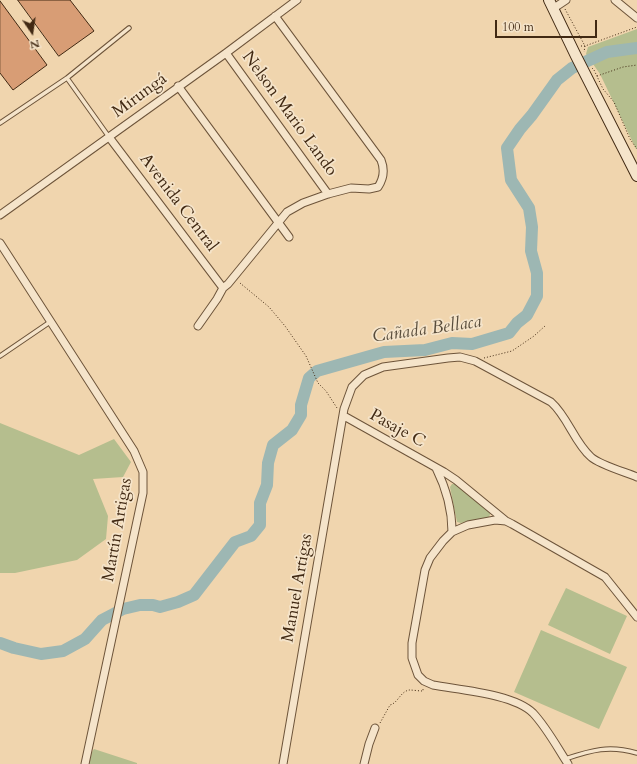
<!DOCTYPE html>
<meta charset="utf-8">
<style>
body{margin:0}
#map{position:relative;width:637px;height:764px;overflow:hidden;background:#f0d5ae;font-family:Cardo,serif}
canvas{display:block}
.north{position:absolute;left:12px;top:12px;width:40px;height:40px;-webkit-text-stroke:3px #f5e4ca;paint-order:stroke;rotate:167deg;font-size:11px;font-weight:700;line-height:16px;text-align:center;color:#412913}
.north::after{content:'';display:block;margin:auto;width:14px;height:18px;background:#412913;clip-path:polygon(50% 0,100% 100%,50% 72%,0 100%)}
.scale{position:absolute;left:495px;top:20px;width:102px;height:18px;box-sizing:border-box;border:2px solid #412913;border-top:0;padding-left:5px;font-size:12px;line-height:14px;white-space:nowrap;color:#412913;-webkit-text-stroke:3px #f5e4ca;paint-order:stroke}
</style>
<div id="map">
<canvas width="637" height="764"></canvas>
<div class="north">N</div>
<div class="scale">100 m</div>
</div>
<script>
const ctx = document.querySelector('canvas').getContext('2d');
ctx.lineJoin = 'round';
function paint(path, color) { ctx.fillStyle = color; ctx.fill(path, 'evenodd'); }
function stroke(path, color, width, dash) { ctx.strokeStyle = color; ctx.lineWidth = width; ctx.lineCap = dash ? 'butt' : 'round'; ctx.setLineDash(dash || []); ctx.stroke(path); }
function write(font, color, halo, rows, align = 'center') {
  ctx.font = font + ' Cardo,serif'; ctx.lineWidth = 3.5; ctx.setLineDash([]); ctx.textBaseline = 'middle'; ctx.strokeStyle = halo; ctx.fillStyle = color; for (const [text, x, y, turn = 0] of rows) {
    ctx.save(); ctx.translate(x, y); ctx.rotate((+turn || 0) * Math.PI / 180); ctx.textAlign = isNaN(turn) ? turn : align; if (halo) ctx.strokeText(text, 0, 0); ctx.fillText(text, 0, 0); ctx.restore();
  }
}
const green = new Path2D(`
 M 637,29 L 637,149 L 636,149 L 600,74 L 586,54 L 588,47 Z
 M 0,423 L 79,455 L 114,439 L 131,462 L 123,477 L 93,479 L 108,516 L 106,539 L 77,560 L 15,573 L 0,573 Z
 M 452,484 L 457,484 L 491,512 L 489,517 L 461,523 L 457,522 L 450,487 Z
 M 566,588 L 627,616 L 610,654 L 548,625 Z
 M 541,630 L 627,667 L 599,729 L 514,692 Z
 M 94,749 L 137,763 L 137,764 L 89,764 L 92,752 Z`);
const river = new Path2D(`
 M 0,643 L 14,648 L 41,654 L 63,651 L 85,639 L 102,620 L 123,609 L 140,605 L 153,605 L 160,607 L 178,602 L 194,595 L 235,542 L 251,536 L 260,525 L 260,503 L 267,485 L 268,463 L 273,445 L 292,430 L 301,415 L 301,405 L 309,378 L 317,371 L 384,352 L 425,350 L 452,343 L 472,344 L 509,333 L 517,323 L 527,315 L 537,296 L 537,273 L 531,251 L 532,227 L 529,208 L 511,180 L 507,148 L 520,129 L 532,115 L 557,80 L 572,68 L 607,52 L 637,48`);
const building = new Path2D(`
 M 18,0 L 70,0 L 94,31 L 59,56 Z
 M 0,1 L 47,65 L 13,90 L 0,73 Z`);
const path = new Path2D(`
 M 565,9 L 585,46 L 584,52
 M 581,46 L 585,46 L 637,27
 M 592,68 L 594,70 L 603,89 L 614,102 L 630,139 L 637,149
 M 597,76 L 623,67 L 637,65
 M 240,283 L 269,307 L 285,326 L 306,356 L 318,383 L 326,391 L 337,408
 M 484,358 L 512,351 L 534,336 L 545,326
 M 380,723 L 390,705 C 398,703 400,692 409,690 C 413,690 419,691 423,691 L 423,689`);
const lane = new Path2D(`
 M 67,78 L 109,137
 M 0,123 L 67,78 L 129,28
 M 0,356 L 50,322
 M 565,759 C 592,750 609,745 637,753`);
const street = new Path2D(`
 M 615,0 L 637,18
 M 554,8 L 566,0
 M 226,53 L 328,194
 M 178,86 L 289,237
 M 109,137 L 223,288
 M 0,215 L 226,53 L 297,0
 M 0,243 L 134,451 L 143,472 L 143,493 L 85,764
 M 198,326 L 217,299 L 223,288 L 228,284 L 287,212 L 303,203 L 328,194 L 351,188 L 369,189 L 378,187 C 384,178 385,170 381,160 L 275,16
 M 344,416 L 444,472 L 456,480 L 506,521
 M 436,468 C 446,488 452,509 452,532
 M 283,764 L 344,409 L 352,387 L 364,375 L 383,367 L 448,358 L 460,357 L 475,361 L 551,402 C 568,417 574,442 591,457 C 600,465 625,472 637,477
 M 364,764 L 369,744 L 375,728
 M 568,764 C 557,747 547,728 533,713 C 514,694 460,690 433,685 L 424,681 L 418,675 L 412,658 L 412,643 L 425,570 L 430,558 L 443,541 L 452,532 L 468,525 L 495,520 L 506,521 L 512,524 L 605,577 L 637,617`);
const secondary = new Path2D(`
 M 549,0 L 576,56 L 637,176`);
const streetNames = [
 ["Mirungá",140,96,-36],
 ["Nelson Mario Lando",289,114,54],
 ["Avenida Central",178,203,53],
 ["Pasaje C",397,429,29],
 ["Martín Artigas",118,530,-80],
 ["Manuel Artigas",298,588,-80]
];
const waterNames = [
 ["Cañada Bellaca",427,330,-8]
];
paint(green, '#b5be8e');
stroke(river, '#9db7b3', 12);
paint(building, '#d89d75');
stroke(building, '#412913', 1);
stroke(lane, '#6d543a', 5.5);
stroke(street, '#6d543a', 9);
stroke(secondary, '#412913', 12);
stroke(path, '#412913', 1, [1, 2]);
stroke(lane, '#f5e4ca', 3.5);
stroke(street, '#f5e4ca', 7);
stroke(secondary, '#f5e4ca', 10);
write('17px', '#412913', '#f5e4ca', streetNames);
write('italic 18px', '#584c3b', '#f5e4ca', waterNames);
</script>
